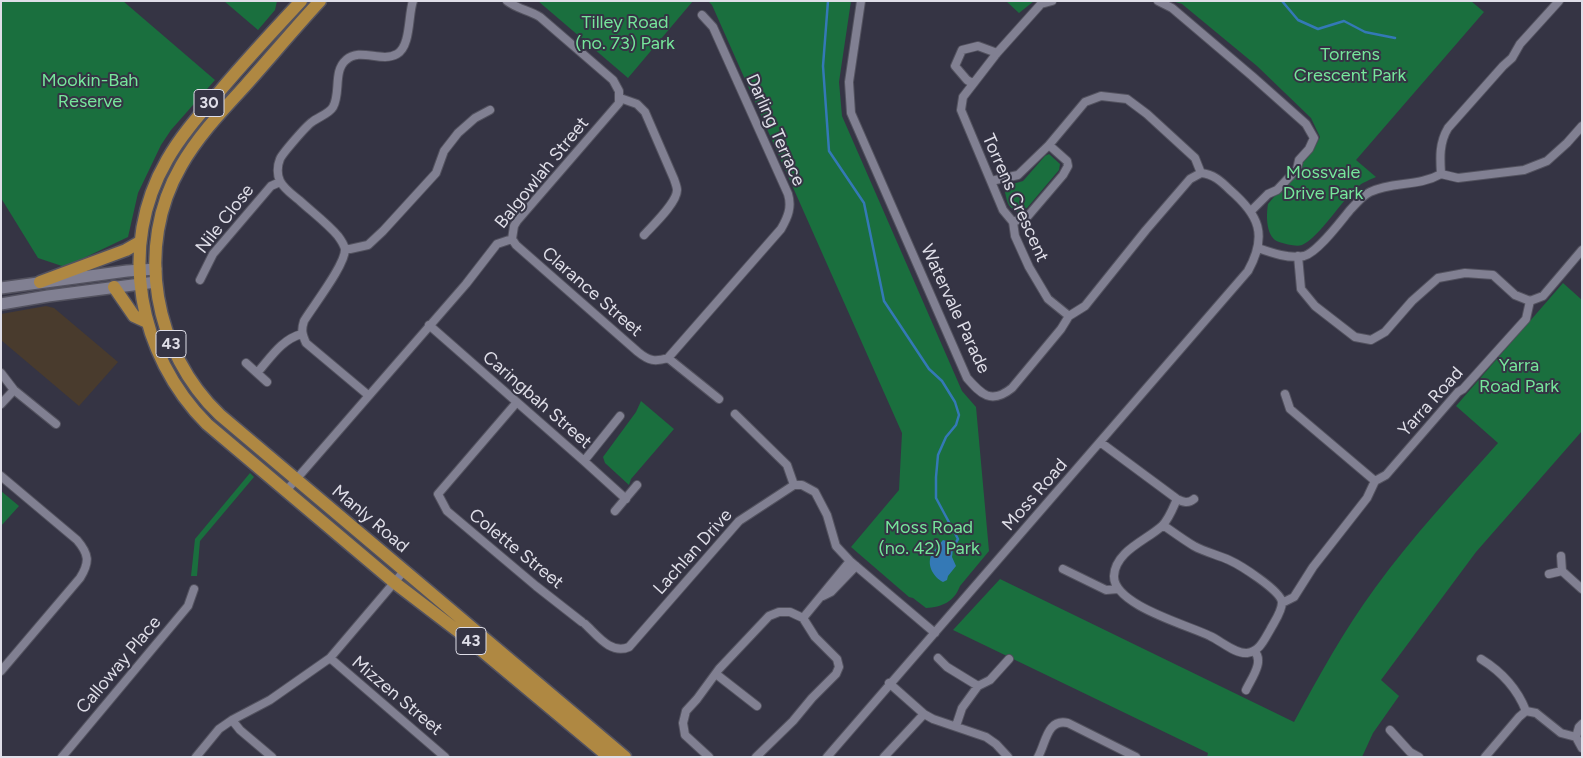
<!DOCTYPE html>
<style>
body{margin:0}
#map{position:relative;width:1583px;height:758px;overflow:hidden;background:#353444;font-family:Figtree,sans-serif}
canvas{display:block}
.frame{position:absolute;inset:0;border:2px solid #dfdee8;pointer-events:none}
</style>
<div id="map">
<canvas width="1583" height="758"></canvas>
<div class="frame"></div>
</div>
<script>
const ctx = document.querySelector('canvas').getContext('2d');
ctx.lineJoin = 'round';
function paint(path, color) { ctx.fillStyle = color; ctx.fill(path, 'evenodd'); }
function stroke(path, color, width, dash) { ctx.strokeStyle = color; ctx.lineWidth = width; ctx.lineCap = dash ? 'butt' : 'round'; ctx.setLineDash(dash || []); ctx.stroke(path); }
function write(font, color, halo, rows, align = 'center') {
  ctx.font = font + ' Figtree,sans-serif'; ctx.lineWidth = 4; ctx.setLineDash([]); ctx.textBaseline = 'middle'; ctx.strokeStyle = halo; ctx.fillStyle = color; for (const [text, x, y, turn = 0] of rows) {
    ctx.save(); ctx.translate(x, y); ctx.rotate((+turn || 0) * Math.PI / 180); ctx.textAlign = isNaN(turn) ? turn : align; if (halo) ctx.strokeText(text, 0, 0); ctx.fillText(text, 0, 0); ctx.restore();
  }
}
const commercial = new Path2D(`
 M 46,306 L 54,308 L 118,362 L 79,406 L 1,340 L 1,314 Z`);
const green = new Path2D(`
 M 1,1 L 123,1 L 215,80 L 171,130 L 161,145 L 138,193 L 128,237 L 65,267 L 38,258 L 1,198 Z
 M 224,1 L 277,1 L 275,10 L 258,30 Z
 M 538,1 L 693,1 L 628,78 Z
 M 708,1 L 851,1 L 839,82 L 842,116 L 962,391 L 976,407 L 989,551 L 960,586 C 954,602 942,607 926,608 L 913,598 L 909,597 L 851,547 L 899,490 L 902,433 L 712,5 Z
 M 1006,1 L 1034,1 L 1019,13 Z
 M 1172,1 L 1471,1 L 1484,12 L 1356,160 L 1376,177 C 1370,180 1363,182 1359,186 C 1343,198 1319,238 1302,245 C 1296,247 1286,244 1279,242 C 1266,238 1266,216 1268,204 L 1313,151 L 1320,137 L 1311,118 L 1257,66 L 1182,4 Z
 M 1049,154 L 1060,164 L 1059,170 L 1027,208 L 1018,212 C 1008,208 1007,202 1005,192 L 1009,185 L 1023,181 L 1045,156 Z
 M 1563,283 L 1582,300 L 1582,431 L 1476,552 L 1381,680 L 1399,696 L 1373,733 L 1362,757 L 1207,757 L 1208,753 L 953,630 L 1000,579 L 1294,722 C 1319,676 1344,630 1375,588 C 1412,537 1456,490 1498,443 L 1456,406 Z
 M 641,401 L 674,429 L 631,479 L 629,485 L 605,463 L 603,457 L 636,412 Z
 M 250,473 L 254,477 L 200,541 L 197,576 L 191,576 L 195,539 Z
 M 1,491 L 19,506 L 1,526 Z`);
const water = new Path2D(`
 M 943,540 C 952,542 954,548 952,557 L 956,566 L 948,576 L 947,580 L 943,582 C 933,577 926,564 932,554 C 935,549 939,545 943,540 Z`);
const stream = new Path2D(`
 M 828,1 L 823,66 L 829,151 L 864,203 L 884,301 L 929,369 L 942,381 L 955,402 L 959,415 L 956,425 L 946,437 L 938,455 L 936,477 L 936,498 L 958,539 L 951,551
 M 1282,1 L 1298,20 L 1318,29 L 1344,21 L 1365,32 L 1395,38`);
const minor = new Path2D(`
 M 1052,1 L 1041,4 L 997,53 L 963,97 L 961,110 L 1003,210 L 1013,222 L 1015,236 L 1029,267 L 1048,299 L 1069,316
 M 1158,1 L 1172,8 L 1252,76 L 1306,124 L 1314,138 L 1309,149 L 1299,160 L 1297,169 L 1277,190 L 1268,194 L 1251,211
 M 972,83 L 967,80 L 955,66 L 962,50 L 978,46 L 997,53
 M 620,98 L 637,104 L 645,112 L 674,179 C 675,182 677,187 677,190 C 677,203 652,226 644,235
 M 1441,174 C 1440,158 1439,143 1448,128 L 1503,66 L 1512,58 L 1520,44 L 1559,1
 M 991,181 L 1018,175 L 1049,145 L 1085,102 L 1101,96 L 1127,99 L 1147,114 L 1195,158 L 1201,173
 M 1013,222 L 1028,216 L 1063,175 L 1068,166 L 1067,161 L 1049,145
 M 512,239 L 516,245 L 638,352 C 649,361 655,362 668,358 L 781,229 C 788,217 792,207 788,194 L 713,27 L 702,15
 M 1258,248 C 1272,253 1289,259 1304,256 C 1318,252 1340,222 1350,210 C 1356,204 1362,196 1370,192 C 1393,181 1418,187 1441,174 L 1458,178 L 1524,170 L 1547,161 L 1567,143 L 1582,126
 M 345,249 L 350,249 L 368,245 L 383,231 L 436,173 L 444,151 L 458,133 L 475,118 L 490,110
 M 1298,256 L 1301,289 L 1315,306 L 1355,337 L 1371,340 L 1385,332 L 1412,301 L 1438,278 L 1465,273 L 1493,275 L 1515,295 L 1530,301
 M 200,280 L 213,254 L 271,186 L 280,182
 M 429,325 L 584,461 L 626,499
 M 668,358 L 719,399
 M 246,363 L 267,382
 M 1,373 L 14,390 L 56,424
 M 257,373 C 271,357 282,339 302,334
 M 1285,394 L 1290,409 L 1375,481
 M 368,395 L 306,343 C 302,334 301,330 304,321 C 313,306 346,264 345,249 C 344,245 341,240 338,236 C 327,223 312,212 299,200 C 293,195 284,189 280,181 C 277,175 277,166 280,159 C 282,154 306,126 312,122 C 318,117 329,114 333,107 C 341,93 333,71 346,60 C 360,47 381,63 397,54 C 411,46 408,15 413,1
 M 517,402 L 438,494 L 447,511 L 536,586 L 582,622
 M 1,404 L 14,390
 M 735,414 L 787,465 L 794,485
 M 1100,442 L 1177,499 C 1183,502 1188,504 1194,499
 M 584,461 L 620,416
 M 1,476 L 77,540 C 89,554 90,562 80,578 L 1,671
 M 286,491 L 466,284 L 497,244 L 512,239 L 514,226 L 517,221 L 619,103 L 619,91 L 613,80 L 540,17 C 529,10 517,9 507,1
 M 615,511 L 637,485
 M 1163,525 C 1173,532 1184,540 1194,546 C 1205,552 1218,555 1229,560 C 1240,565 1280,590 1282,602 C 1282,612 1274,622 1270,630 C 1264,640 1260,651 1247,653 C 1235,654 1221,641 1210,636 C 1188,625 1113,605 1114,576 C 1115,551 1147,540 1162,526 C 1169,519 1173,508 1177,499
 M 1063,569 L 1106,590 L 1118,589
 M 1562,571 L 1582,589
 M 1549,574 L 1562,571 L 1561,556
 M 823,596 L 831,592 L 856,566
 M 1282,603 L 1294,597 L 1313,567 L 1367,498 L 1375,481 L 1386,475 L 1458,392 L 1463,389 L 1526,319 L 1530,301 L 1543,296 L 1582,250
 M 803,618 L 850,561
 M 585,624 C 597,635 611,655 629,647 L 739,521 L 794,485 L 802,485 L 815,492 L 827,515 L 836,546 L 850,561 L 935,633
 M 330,658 L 445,757
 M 938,658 L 947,667 L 978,686
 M 1481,659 C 1502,672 1517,688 1526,711
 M 716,674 L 757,706
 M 889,683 L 924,714 L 933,719 L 986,737 L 996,744 L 1008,757
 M 1246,690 C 1251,679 1265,661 1254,651
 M 232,720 L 240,730 L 272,757
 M 1582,724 L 1579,727 L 1576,737 L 1582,748
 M 956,726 L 962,708 L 978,686 L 990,680 L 1009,659
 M 1390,730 L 1410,752 L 1419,757
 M 62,757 L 188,606 L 194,589
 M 196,757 L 219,729 L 232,720 L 270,700 L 330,658 L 404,571
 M 709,757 L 685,735 L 683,723 L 686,711 L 697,699 L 719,669 L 769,616 L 779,612 L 790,612 L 803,618 L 815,637 L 837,659 L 839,667 L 836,674 L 812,698 L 793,721 L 756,757
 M 827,757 L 1248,271 C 1268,235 1259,215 1230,190 C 1221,181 1213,174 1201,173 L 1190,179 L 1146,230 L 1085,306 L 1069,316 L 1061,329 L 1012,388 C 991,405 981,394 967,378 L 851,113 L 849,82 L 861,1
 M 884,757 L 924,714
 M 1038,757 C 1046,743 1047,718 1068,723 L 1136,757
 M 1485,757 L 1519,717 L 1526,711 L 1536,713 L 1561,733 L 1576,737`);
const secondary = new Path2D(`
 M 1,288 L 127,271 L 156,269
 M 1,304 L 48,296 L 156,282`);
const primary = new Path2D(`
 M 301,1 C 273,31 246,60 220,91 C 201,113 181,135 167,160 C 117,246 138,355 207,424 L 395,583 L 463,635 L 609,757
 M 320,1 C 294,29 270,58 245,86 C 222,111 198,136 181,166 C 134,247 154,352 220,415 L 625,757
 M 40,282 L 126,250 L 140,242
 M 114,287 L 134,316 L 147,322`);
const shields = [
 [209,103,30],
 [171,344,30],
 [471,641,30]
];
const shieldNames = [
 ["30",209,103],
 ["43",171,344],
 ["43",471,641]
];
const parkNames = [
 ["Tilley Road",625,23],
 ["(no. 73) Park",625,44],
 ["Torrens",1350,55],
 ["Crescent Park",1350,76],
 ["Mookin-Bah",90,81],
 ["Reserve",90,102],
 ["Mossvale",1323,173],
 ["Drive Park",1323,194],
 ["Yarra",1519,366],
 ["Road Park",1519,387],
 ["Moss Road",929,528],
 ["(no. 42) Park",929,549]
];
const streetNames = [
 ["Darling Terrace",775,130,66],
 ["Balgowlah Street",542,173,-51],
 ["Torrens Crescent",1015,198,66],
 ["Nile Close",225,219,-52],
 ["Clarance Street",592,292,41],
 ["Watervale Parade",955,309,65],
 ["Caringbah Street",537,400,41],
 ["Yarra Road",1431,402,-48],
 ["Moss Road",1035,495,-49],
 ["Manly Road",370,519,40],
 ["Colette Street",516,549,39],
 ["Lachlan Drive",693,552,-48],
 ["Calloway Place",119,665,-50],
 ["Mizzen Street",397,696,40]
];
paint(commercial, '#493b2d');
paint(green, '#1a6f3e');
paint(water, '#3479b6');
stroke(stream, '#3479b6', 2.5);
stroke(minor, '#53525f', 10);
stroke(secondary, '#53525f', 14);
stroke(primary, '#53525f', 15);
stroke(minor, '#818092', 8);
stroke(secondary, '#818092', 11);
stroke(primary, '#af8842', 12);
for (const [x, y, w] of shields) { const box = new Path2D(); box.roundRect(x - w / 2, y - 13.5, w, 27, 4); ctx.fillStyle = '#353444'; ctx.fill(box); stroke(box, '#dfdee8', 1); }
write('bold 16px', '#dfdee8', null, shieldNames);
write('18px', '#76e69b', '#353444', parkNames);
write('18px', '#dfdee8', '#353444', streetNames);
</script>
